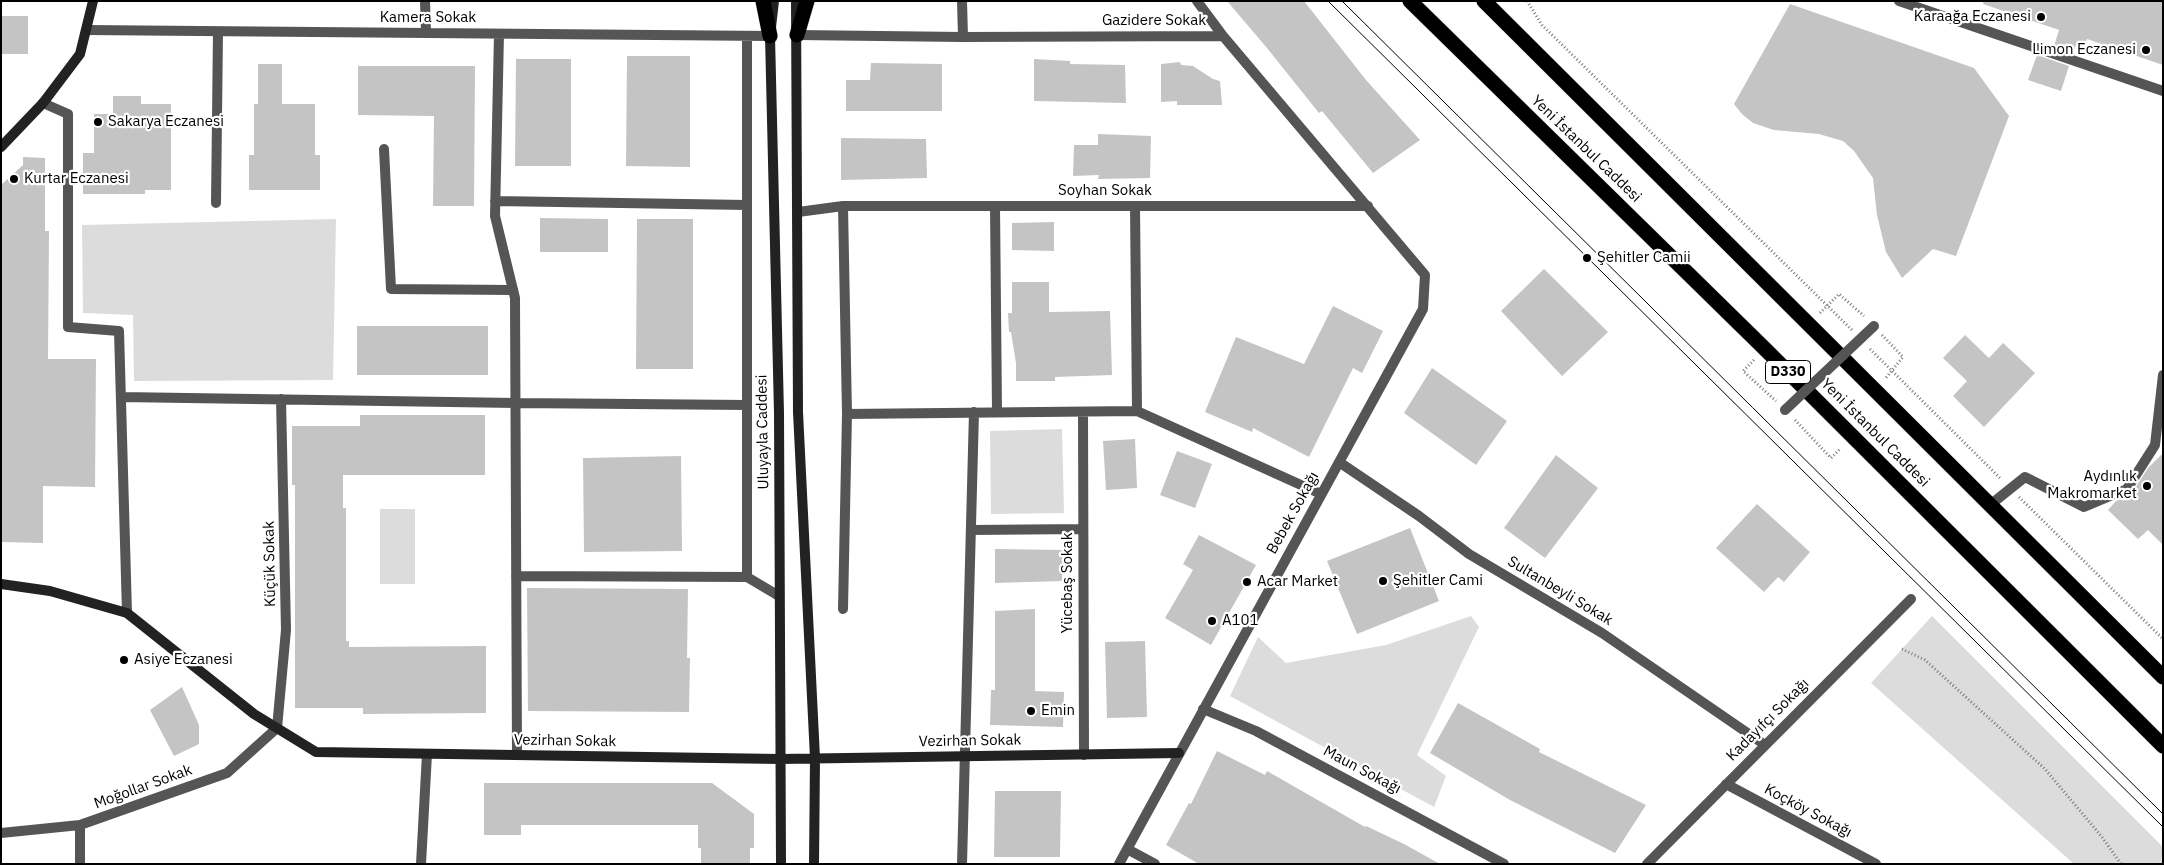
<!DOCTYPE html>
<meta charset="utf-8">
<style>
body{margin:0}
#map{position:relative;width:2164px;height:865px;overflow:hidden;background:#fff;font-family:"IBM Plex Sans",sans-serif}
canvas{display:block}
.frame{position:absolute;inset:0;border:2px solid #000;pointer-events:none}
</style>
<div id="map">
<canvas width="2164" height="865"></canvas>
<div class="frame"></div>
</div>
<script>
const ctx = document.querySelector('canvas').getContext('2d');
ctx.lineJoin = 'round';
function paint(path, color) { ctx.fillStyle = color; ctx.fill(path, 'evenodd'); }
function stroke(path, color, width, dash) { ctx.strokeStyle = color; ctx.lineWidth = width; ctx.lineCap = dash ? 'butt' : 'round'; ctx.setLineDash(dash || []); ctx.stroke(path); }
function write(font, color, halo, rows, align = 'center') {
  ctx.font = font + ' "IBM Plex Sans",sans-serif'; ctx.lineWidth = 4.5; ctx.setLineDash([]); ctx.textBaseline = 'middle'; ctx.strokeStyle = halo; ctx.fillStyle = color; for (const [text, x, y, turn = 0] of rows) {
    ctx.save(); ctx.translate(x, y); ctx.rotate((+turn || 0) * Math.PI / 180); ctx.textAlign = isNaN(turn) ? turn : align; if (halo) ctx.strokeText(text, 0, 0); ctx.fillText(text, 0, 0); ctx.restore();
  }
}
const green = new Path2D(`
 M 336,219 L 333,380 L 134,381 L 133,315 L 83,313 L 82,225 Z
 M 1062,429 L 1064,513 L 991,514 L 990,431 Z
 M 380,509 L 415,509 L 415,584 L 380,584 Z
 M 1471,616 L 1479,627 L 1417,755 L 1446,776 L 1434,807 L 1230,696 L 1258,637 L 1286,663 L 1386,645 Z
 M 1932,616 L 2163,847 L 2163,864 L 2074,864 L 1871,683 Z`);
const building = new Path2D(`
 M 1227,1 L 1304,1 L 1366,80 L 1420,140 L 1373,173 L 1322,111 L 1319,113 L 1267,48 Z
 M 1984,1 L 2163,1 L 2163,65 L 2087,39 L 2085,45 L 2077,42 L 2073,53 L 2054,46 L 2059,30 L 1983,4 Z
 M 1790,4 L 1974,68 L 2009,116 L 1956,256 L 1933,249 L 1902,278 L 1886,252 L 1877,215 L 1873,178 L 1854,151 L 1843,141 L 1819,134 L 1774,130 L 1753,123 L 1742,114 L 1734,104 Z
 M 1,16 L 28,16 L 28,54 L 1,54 Z
 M 2037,55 L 2069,66 L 2061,91 L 2028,80 Z
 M 627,56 L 690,56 L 690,167 L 626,166 Z
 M 516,59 L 571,59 L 571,166 L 515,166 Z
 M 1034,59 L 1070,61 L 1070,64 L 1125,65 L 1126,103 L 1034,101 Z
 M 1180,62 L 1181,65 L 1193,66 L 1213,79 L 1220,81 L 1222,105 L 1177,105 L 1177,101 L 1161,102 L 1161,64 Z
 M 871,63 L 942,64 L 942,111 L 846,111 L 846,80 L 870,80 Z
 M 258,64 L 282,64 L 282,104 L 315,104 L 315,155 L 320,155 L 320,190 L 249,190 L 249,155 L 254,155 L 254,104 L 258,104 Z
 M 358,66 L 475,66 L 474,206 L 433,206 L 434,116 L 358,115 Z
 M 113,96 L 141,96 L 141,104 L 171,104 L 171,190 L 145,190 L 145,194 L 83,194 L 83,153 L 94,153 L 94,114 L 113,114 Z
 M 1098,134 L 1151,136 L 1150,178 L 1098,179 L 1099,175 L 1073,176 L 1074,145 L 1098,145 Z
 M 841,138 L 926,139 L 927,178 L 841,180 Z
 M 23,157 L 45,158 L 45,231 L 49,231 L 48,359 L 96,359 L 95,487 L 43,486 L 43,543 L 1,542 L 1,185 L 23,165 Z
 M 540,218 L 608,219 L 608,252 L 540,252 Z
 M 637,219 L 693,219 L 693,369 L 636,369 Z
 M 1054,222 L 1054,251 L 1012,250 L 1012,223 Z
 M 1544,269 L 1608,332 L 1562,376 L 1501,311 Z
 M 1012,282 L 1049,282 L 1049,312 L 1110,311 L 1112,375 L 1055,377 L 1055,381 L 1016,381 L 1016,363 L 1011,332 L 1009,332 L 1008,313 L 1012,313 Z
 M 1333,306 L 1383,331 L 1362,373 L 1353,368 L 1309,457 L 1253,428 L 1252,432 L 1205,412 L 1236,337 L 1304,364 Z
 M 357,326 L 488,326 L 488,375 L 357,375 Z
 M 1965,335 L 1989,358 L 2003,343 L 2035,373 L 1984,427 L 1953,396 L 1967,381 L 1943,358 Z
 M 1432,368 L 1507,421 L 1476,465 L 1404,413 Z
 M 360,415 L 485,415 L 485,475 L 343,475 L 343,508 L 346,508 L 346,641 L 349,641 L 349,647 L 486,646 L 486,713 L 363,714 L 363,708 L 295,708 L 295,485 L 292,485 L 292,426 L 360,426 Z
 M 1135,439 L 1137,488 L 1106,490 L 1103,441 Z
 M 1177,451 L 1212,464 L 1195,508 L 1160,495 Z
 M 2163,453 L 2163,545 L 2148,530 L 2138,539 L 2108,510 L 2116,501 L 2132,493 L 2148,468 Z
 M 1556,455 L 1598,488 L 1545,558 L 1504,528 Z
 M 681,456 L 682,551 L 584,552 L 583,458 Z
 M 1757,504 L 1810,552 L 1784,582 L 1778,577 L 1764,592 L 1716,548 Z
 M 1410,528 L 1439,601 L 1357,634 L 1327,561 Z
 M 1199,535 L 1256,565 L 1211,645 L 1165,618 L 1193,570 L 1183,564 Z
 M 995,549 L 1063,550 L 1062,581 L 995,583 Z
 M 527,588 L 688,589 L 687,658 L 690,658 L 689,712 L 528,711 Z
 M 1035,609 L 1035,691 L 1064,692 L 1063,727 L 990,725 L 991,690 L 995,690 L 995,611 Z
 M 1145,641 L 1147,717 L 1107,718 L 1105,642 Z
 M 182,687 L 199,725 L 199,744 L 174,756 L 150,710 Z
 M 1458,703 L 1540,749 L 1539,752 L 1646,805 L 1615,853 L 1510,800 L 1430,753 Z
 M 1217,751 L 1265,775 L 1267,771 L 1365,827 L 1366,826 L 1404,844 L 1440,864 L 1199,864 L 1166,845 L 1189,803 L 1191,804 Z
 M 484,783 L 712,783 L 754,814 L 754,848 L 750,848 L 750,864 L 701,864 L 701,848 L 698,848 L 698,825 L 521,825 L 521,835 L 484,835 Z
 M 995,791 L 1061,791 L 1060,857 L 994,857 Z`);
const path = new Path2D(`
 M 1527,1 L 1542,25 L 1852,330
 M 1820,313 L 1839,294 L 1864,316
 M 1882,335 L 1903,357 L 1885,379
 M 1870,349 L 2001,479
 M 1754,360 L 1743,371 L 1776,401
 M 1795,420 L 1831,458 L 1841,448
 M 2019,497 L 2163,639
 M 1902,649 L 1925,660 L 2045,769 L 2102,837 L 2121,864`);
const lane = new Path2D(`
 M 384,149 L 391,289 L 513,290
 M 216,203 L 218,32`);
const street = new Path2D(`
 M 425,1 L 426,33
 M 962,1 L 963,37
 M 1197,1 L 1223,36
 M 1899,1 L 2163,91
 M 86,30 L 770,36
 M 499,34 L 495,216 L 515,298 L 517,755
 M 797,35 L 963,37 L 1223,36 L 1425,275 L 1423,309 L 1119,864
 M 747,36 L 747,577
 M 43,103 L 68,114 L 68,327 L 119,331 L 127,613
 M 495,201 L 747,205
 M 843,206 L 1368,206
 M 995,206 L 997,412
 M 1135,206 L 1137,411
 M 798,212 L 843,206 L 847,414 L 843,609
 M 121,397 L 516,403 L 747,405
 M 1083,412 L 1084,755
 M 847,414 L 1137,411 L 1321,494
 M 1339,462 L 1419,516 L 1469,554 L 1602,633 L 1765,745
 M 1990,505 L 2025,477 L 2084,507 L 2127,489 L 2155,445 L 2163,375
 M 971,530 L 1083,529
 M 516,576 L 747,577 L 779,596
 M 1203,709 L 1256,731 L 1504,864
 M 1726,784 L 1876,864
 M 80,825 L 80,864
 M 1,833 L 80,825 L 227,773 L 277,728 L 286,630 L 281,399
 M 1127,849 L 1155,864
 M 421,864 L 427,754
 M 962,864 L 974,412
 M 1647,864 L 1911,599`);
const secondary = new Path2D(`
 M 774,1 L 770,36 L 779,413 L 781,864
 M 796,1 L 798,412 L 815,758 L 814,864
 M 1,147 L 43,103 L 80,54 L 93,1
 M 1,584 L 50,591 L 127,613 L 254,714 L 316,752 L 780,759 L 1179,753`);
const highway = new Path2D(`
 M 763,1 L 770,36
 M 1410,1 L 1765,349 L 2163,746
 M 1484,1 L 2163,677
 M 797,35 L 807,1`);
const tram = new Path2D(`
 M 1328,1 L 2163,827
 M 1342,1 L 2163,814`);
const streetBridge = new Path2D(`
 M 1785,410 L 1874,326`);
const markers = [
 [2041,17,5,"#000"],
 [2146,50,5,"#000"],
 [98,122,5,"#000"],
 [14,179,5,"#000"],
 [1587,258,5,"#000"],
 [2147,486,5,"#000"],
 [1383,581,5,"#000"],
 [1247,582,5,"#000"],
 [1212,621,5,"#000"],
 [124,660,5,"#000"],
 [1031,711,5,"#000"]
];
const shields = [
 [1788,372,45]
];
const shieldNames = [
 ["D330",1788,372]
];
const poiNames = [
 ["Karaağa Eczanesi",2031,17,"right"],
 ["Limon Eczanesi",2136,50,"right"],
 ["Sakarya Eczanesi",108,122],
 ["Kurtar Eczanesi",24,179],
 ["Şehitler Camii",1597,258],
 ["Aydınlık",2137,477,"right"],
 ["Makromarket",2137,494,"right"],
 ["Şehitler Cami",1393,581],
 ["Acar Market",1257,582],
 ["A101",1222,621],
 ["Asiye Eczanesi",134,660],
 ["Emin",1041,711]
];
const streetNames = [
 ["Kamera Sokak",428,18],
 ["Gazidere Sokak",1154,21],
 ["Yeni İstanbul Caddesi",1586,149,44],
 ["Soyhan Sokak",1105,191],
 ["Uluyayla Caddesi",763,432,-91],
 ["Yeni İstanbul Caddesi",1875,433,45],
 ["Bebek Sokağı",1293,513,-61],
 ["Küçük Sokak",270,564,-91],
 ["Yücebaş Sokak",1068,583,-90],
 ["Sultanbeyli Sokak",1560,591,31],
 ["Kadayıfçı Sokağı",1768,720,-45],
 ["Vezirhan Sokak",565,741,1],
 ["Vezirhan Sokak",970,741,-1],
 ["Maun Sokağı",1362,770,28],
 ["Moğollar Sokak",143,787,-20],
 ["Koçköy Sokağı",1808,811,28]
];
paint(green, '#dcdcdc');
paint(building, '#c4c4c4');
stroke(highway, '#dbdbdb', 16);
stroke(path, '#777', 3, [1, 2.5]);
stroke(lane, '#555', 10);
stroke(street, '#555', 10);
stroke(secondary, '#222', 10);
stroke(highway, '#000', 15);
stroke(tram, '#000', 1);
stroke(streetBridge, '#555', 10);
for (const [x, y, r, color] of markers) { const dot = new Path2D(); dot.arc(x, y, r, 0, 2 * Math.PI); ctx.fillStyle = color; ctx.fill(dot); stroke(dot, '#fff', 2); }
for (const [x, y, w] of shields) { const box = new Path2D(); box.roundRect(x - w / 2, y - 11.5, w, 23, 4); ctx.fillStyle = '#fff'; ctx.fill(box); stroke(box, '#000', 1); }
write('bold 14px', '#000', null, shieldNames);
write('15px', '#000', '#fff', poiNames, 'left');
write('15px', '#000', '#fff', streetNames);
</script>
